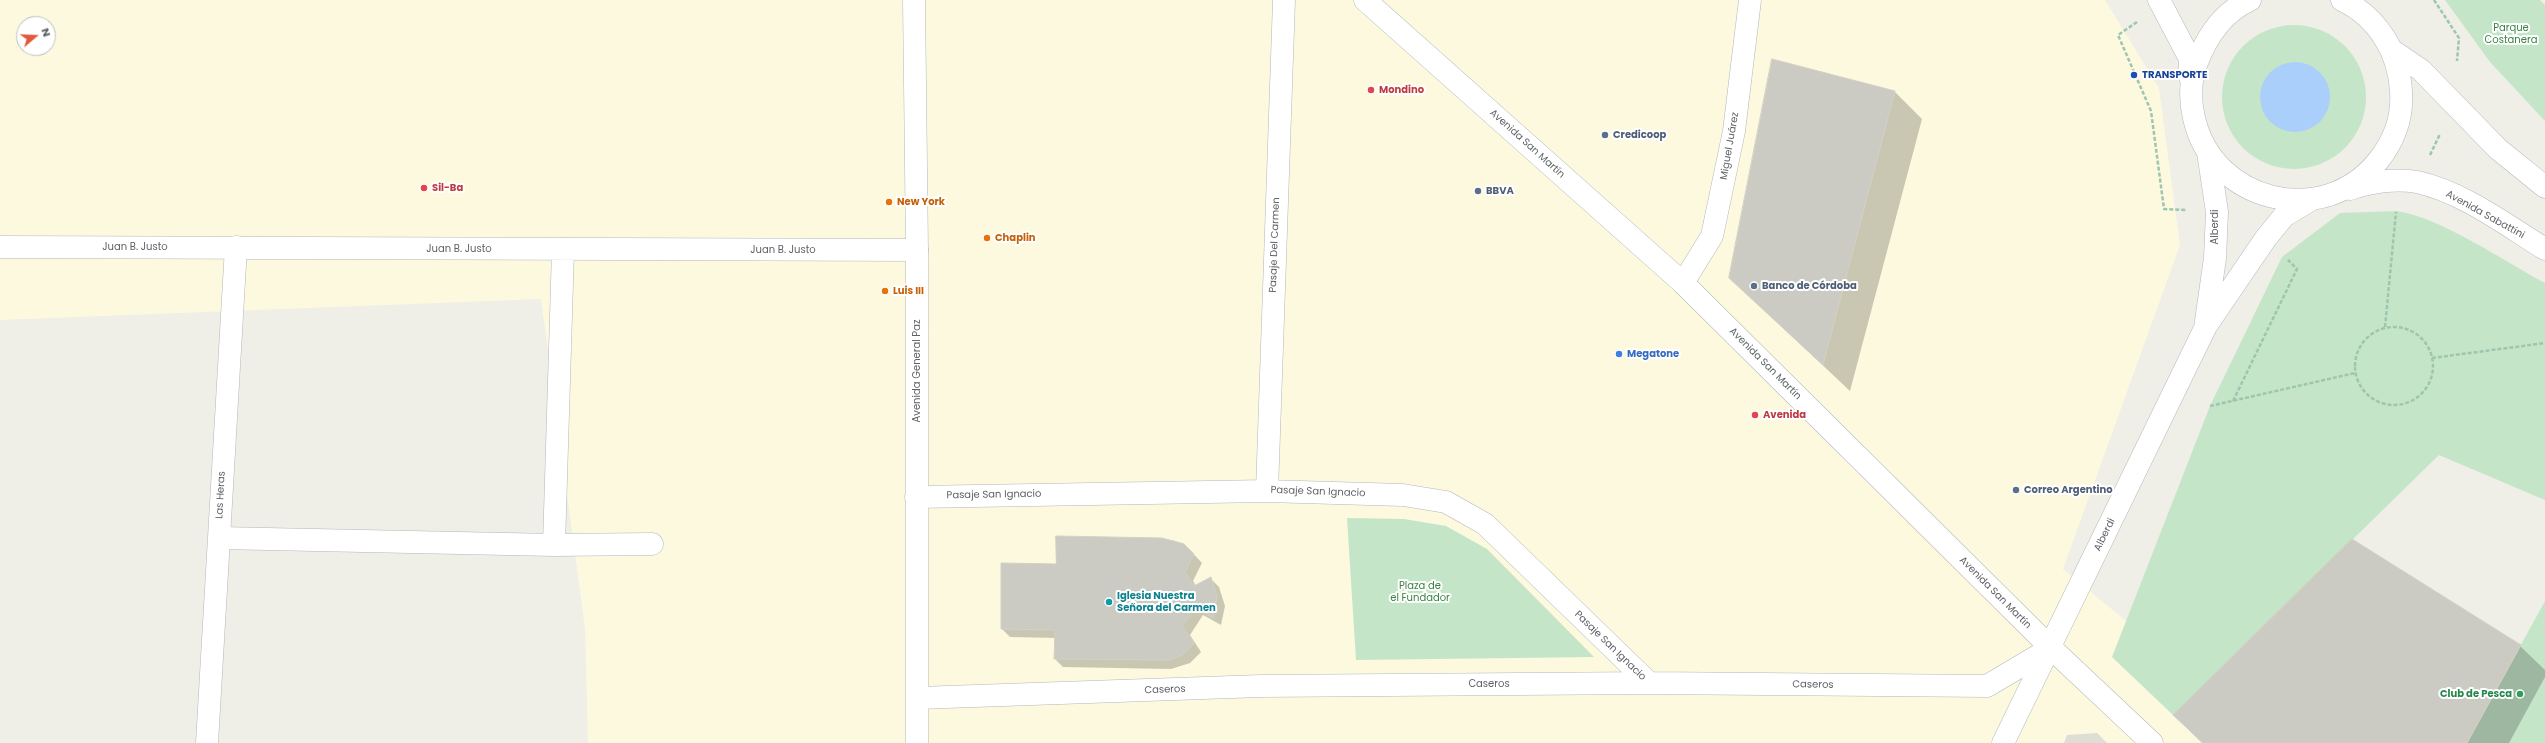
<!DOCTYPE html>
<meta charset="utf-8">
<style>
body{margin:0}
#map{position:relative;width:2545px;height:743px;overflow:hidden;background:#efeee7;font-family:Poppins,sans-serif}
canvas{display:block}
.north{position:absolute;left:16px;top:16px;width:40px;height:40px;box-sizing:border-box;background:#fff;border:1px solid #bfc0c2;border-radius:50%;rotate:71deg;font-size:11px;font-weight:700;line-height:16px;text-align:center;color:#5e6166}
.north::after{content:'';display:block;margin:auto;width:14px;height:18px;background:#e15b3b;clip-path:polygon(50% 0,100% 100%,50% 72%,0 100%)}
</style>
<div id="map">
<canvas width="2545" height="743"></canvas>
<div class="north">N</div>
</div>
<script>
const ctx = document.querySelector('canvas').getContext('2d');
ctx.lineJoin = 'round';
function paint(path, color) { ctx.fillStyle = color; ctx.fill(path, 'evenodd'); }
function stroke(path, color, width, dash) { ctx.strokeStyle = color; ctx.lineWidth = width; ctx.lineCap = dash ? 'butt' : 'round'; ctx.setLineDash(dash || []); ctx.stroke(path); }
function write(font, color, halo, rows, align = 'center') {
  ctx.font = font + ' Poppins,sans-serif'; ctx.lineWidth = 4; ctx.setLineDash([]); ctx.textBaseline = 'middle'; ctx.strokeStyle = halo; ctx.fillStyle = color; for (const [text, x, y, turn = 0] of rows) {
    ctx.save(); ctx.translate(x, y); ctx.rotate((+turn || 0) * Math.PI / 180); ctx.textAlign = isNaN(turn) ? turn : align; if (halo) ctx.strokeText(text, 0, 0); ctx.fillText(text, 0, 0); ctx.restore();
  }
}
const commercial = new Path2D(`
 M 0,0 L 2105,0 L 2159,88 L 2180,245 L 2063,569 L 2126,621 L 2173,715 L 2467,743 L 2107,743 L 2097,733 L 2092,743 L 588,743 L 585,629 L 541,299 L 0,320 ZM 24,24 L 48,24 L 48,48 L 24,48 Z`);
const education = new Path2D(`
 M 2097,733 L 2107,743 L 2064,743 L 2067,735 Z`);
const green = new Path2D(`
 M 2445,0 L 2540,0 L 2545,5 L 2545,121 L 2490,62 Z
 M2222 97a72 72 0 1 1 144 0a72 72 0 1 1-144 0Z
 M 2397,211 C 2441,218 2504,261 2545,283 L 2545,500 L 2439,455 L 2173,715 L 2112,657 L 2210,406 L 2282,257 L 2340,213 Z
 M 1347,518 L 1404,519 L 1446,526 L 1487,549 L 1594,657 L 1356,660 Z
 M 2545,601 L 2545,743 L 2467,743 Z`);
const water = new Path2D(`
 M2260 97a35 35 0 1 1 70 0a35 35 0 1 1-70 0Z`);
const shadow = new Path2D(`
 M 1895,92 L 1922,119 L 1850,391 L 1730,278 Z
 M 1057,537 L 1172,540 L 1184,544 L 1202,563 L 1193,581 L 1196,586 L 1211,579 L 1219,587 L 1225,606 L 1221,625 L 1203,615 L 1190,635 L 1201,652 L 1190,663 L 1171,669 L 1063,667 L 1055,659 L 1056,638 L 1010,637 L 1002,629 L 1057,565 Z
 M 2520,646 L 2545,670 L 2545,677 L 2509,743 L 2202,743 L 2174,715 Z`);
const building = new Path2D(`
 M 1772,59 L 1895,91 L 1823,365 L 1729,278 Z
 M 1056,536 L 1162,538 L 1184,544 L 1194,554 L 1185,572 L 1194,586 L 1211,577 L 1217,597 L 1213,618 L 1195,608 L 1182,626 L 1194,643 L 1182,655 L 1170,660 L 1054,659 L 1055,630 L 1001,629 L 1001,563 L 1056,564 Z
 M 2352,539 L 2521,645 L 2467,743 L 2203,743 L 2173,715 Z`);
const path = new Path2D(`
 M 2434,0 L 2459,38 L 2457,61
 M 2137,22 L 2118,35 L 2151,111 L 2164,209 L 2187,210
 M 2430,155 L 2440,134
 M2355 366a39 39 0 1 1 78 0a39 39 0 1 1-78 0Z
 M 2385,327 L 2396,212
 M 2432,358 L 2545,343
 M 2233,401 L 2297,269 L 2288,260
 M 2210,406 L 2355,373`);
const minor = new Path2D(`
 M 0,247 L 917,250
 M 1683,283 L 1712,236 L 1734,131 L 1750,0
 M 1267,491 L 1284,0
 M 916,497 L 1267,491 L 1403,495 L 1446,502 L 1485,524 L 1649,683
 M 219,538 L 554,545 L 652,544
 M 554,545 L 563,250
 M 918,698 L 1261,686 L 1649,683 L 1987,686 L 2051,648
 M 207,743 L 236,247`);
const secondary = new Path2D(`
 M 914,0 L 917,250 L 917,743
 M 1365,0 L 1683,283 L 2051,648 L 2152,743
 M 2159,0 L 2190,59 L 2190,77
 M 2250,0 C 2223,12 2206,38 2196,65 C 2190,82 2190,101 2194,118 C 2213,203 2324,229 2378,161 C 2394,141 2403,117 2401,91 C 2399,53 2378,17 2342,0
 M 2393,51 L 2421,70 L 2498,149 L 2545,187
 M 2350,189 C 2370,182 2396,178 2417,182 C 2463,192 2506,225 2545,249
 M 2206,321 L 2215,258 L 2217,212 L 2208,152
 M 2003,743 L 2206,326 L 2266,238 L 2284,216 L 2309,201`);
const markers = [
 [2134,75,4,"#1a4fb4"],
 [1371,90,4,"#e0444e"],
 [1605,135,4,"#5c6f8a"],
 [424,188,4,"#e0444e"],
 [1478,191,4,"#5c6f8a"],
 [889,202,4,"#e8710a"],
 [987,238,4,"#e8710a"],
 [1754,286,4,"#5c6f8a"],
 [885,291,4,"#e8710a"],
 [1619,354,4,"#3f7fe0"],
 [1755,415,4,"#e0444e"],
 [2016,490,4,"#5c6f8a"],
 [1109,602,4,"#0f9aa8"],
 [2520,694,4,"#2e9e5b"]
];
const parkNames = [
 ["Parque",2511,28],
 ["Costanera",2511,40],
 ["Plaza de",1420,586],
 ["el Fundador",1420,598]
];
const transitNames = [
 ["TRANSPORTE",2142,75]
];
const healthNames = [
 ["Mondino",1379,90],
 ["Sil-Ba",432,188],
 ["Avenida",1763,415]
];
const serviceNames = [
 ["Credicoop",1613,135],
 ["BBVA",1486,191],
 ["Banco de Córdoba",1762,286],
 ["Correo Argentino",2024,490]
];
const streetNames = [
 ["Avenida San Martín",1527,144,42],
 ["Miguel Juárez",1730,146,-80],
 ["Avenida Sabattini",2485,215,29],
 ["Alberdi",2215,227,-90],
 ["Pasaje Del Carmen",1275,245,-88],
 ["Juan B. Justo",135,247],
 ["Juan B. Justo",459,249],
 ["Juan B. Justo",783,250],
 ["Avenida San Martín",1765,364,45],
 ["Avenida General Paz",917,371,-90],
 ["Pasaje San Ignacio",1318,492,2],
 ["Las Heras",221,495,-87],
 ["Pasaje San Ignacio",994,495,-1],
 ["Alberdi",2105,535,-64],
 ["Avenida San Martín",1995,593,45],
 ["Pasaje San Ignacio",1610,646,44],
 ["Caseros",1489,684],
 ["Caseros",1813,685,1],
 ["Caseros",1165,690,-2]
];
const foodNames = [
 ["New York",897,202],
 ["Chaplin",995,238],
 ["Luis III",893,291]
];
const shopNames = [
 ["Megatone",1627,354]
];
const cultureNames = [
 ["Iglesia Nuestra",1117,596],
 ["Señora del Carmen",1117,608]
];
const leisureNames = [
 ["Club de Pesca",2512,694]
];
paint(commercial, '#fcf9df');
paint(education, '#dfded5');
paint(green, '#c5e5c8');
paint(water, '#abcffb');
paint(shadow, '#0003');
paint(building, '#cbcac3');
stroke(building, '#d4d1c5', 1);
stroke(minor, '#b4b6ba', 23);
stroke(secondary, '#b5b8bd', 23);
stroke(path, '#9ec6ae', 2.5, [4, 2]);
stroke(minor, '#fff', 22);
stroke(secondary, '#fff', 22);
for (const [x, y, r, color] of markers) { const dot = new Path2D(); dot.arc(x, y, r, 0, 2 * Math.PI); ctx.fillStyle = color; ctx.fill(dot); stroke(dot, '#fff', 1.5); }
write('10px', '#398244', '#fff', parkNames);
write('bold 10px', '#164399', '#fff', transitNames, 'left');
write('bold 10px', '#be3a42', '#fff', healthNames, 'left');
write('bold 10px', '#4e5e75', '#fff', serviceNames, 'left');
write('10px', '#5e6166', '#fff', streetNames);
write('bold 10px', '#c56008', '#fff', foodNames, 'left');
write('bold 10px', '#366cbe', '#fff', shopNames, 'left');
write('bold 10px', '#0d838f', '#fff', cultureNames, 'left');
write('bold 10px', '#27864d', '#fff', leisureNames, 'right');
</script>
